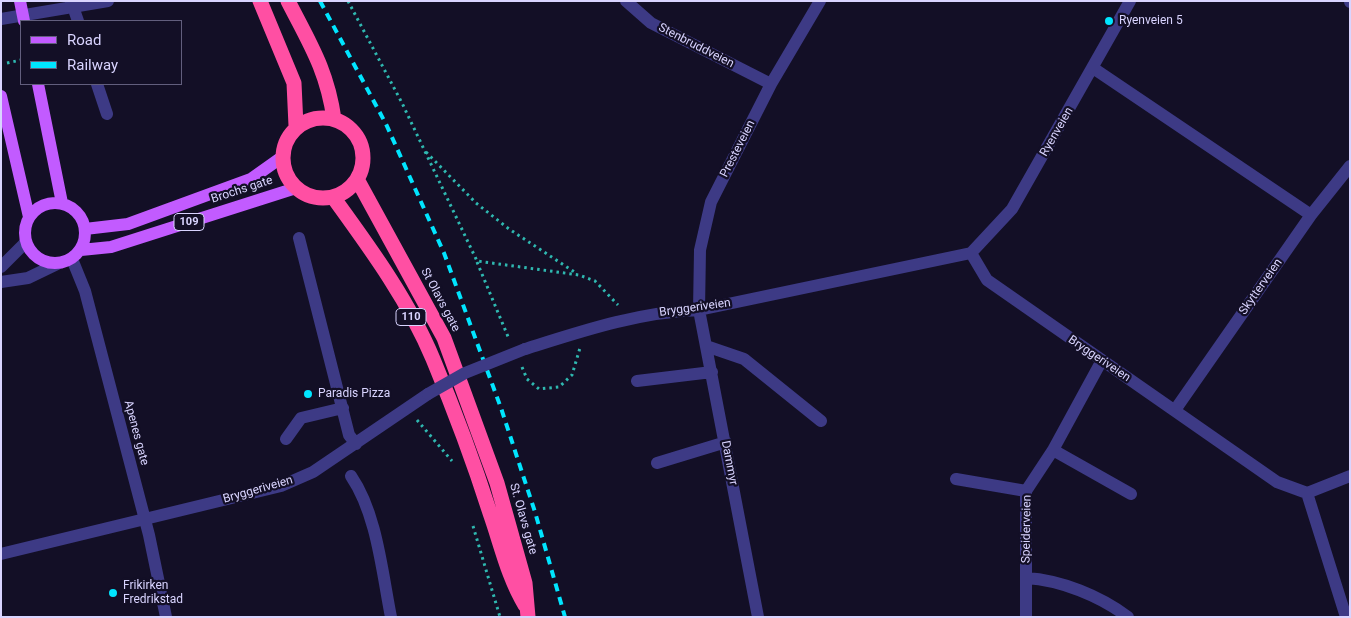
<!DOCTYPE html>
<style>
body{margin:0}
#map{position:relative;width:1351px;height:618px;overflow:hidden;background:#130f26;font-family:Roboto,sans-serif}
canvas{display:block}
.frame{position:absolute;inset:0;border:2px solid #d9d4ff;pointer-events:none}
.legend{position:absolute;left:20px;top:20px;width:162px;height:65px;box-sizing:border-box;background:#130f26;border:1px solid #625e7d;margin:0;padding:6px 9px;list-style:none;font-size:15px;color:#d9d4ff}
.legend li{display:flex;align-items:center;gap:10px;height:25px}
.legend b{width:25px;border:1px solid #625e7d}
</style>
<div id="map">
<canvas width="1351" height="618"></canvas>
<div class="frame"></div>
<ul class="legend">
<li><b style="height:6px;background:#c25bff"></b>Road</li>
<li><b style="height:6px;background:#00e5ff"></b>Railway</li>
</ul>
</div>
<script>
const ctx = document.querySelector('canvas').getContext('2d');
ctx.lineJoin = 'round';
function stroke(path, color, width, dash) { ctx.strokeStyle = color; ctx.lineWidth = width; ctx.lineCap = dash ? 'butt' : 'round'; ctx.setLineDash(dash || []); ctx.stroke(path); }
function write(font, color, halo, rows, align = 'center') {
  ctx.font = font + ' Roboto,sans-serif'; ctx.lineWidth = 4.5; ctx.setLineDash([]); ctx.textBaseline = 'middle'; ctx.strokeStyle = halo; ctx.fillStyle = color; for (const [text, x, y, turn = 0] of rows) {
    ctx.save(); ctx.translate(x, y); ctx.rotate((+turn || 0) * Math.PI / 180); ctx.textAlign = isNaN(turn) ? turn : align; if (halo) ctx.strokeText(text, 0, 0); ctx.fillText(text, 0, 0); ctx.restore();
  }
}
const path = new Path2D(`
 M 348,1 L 402,103 L 477,261 L 579,275 L 595,281 L 618,305
 M 7,63 L 21,60
 M 426,152 L 476,203 L 509,229 L 576,273
 M 477,262 L 509,339
 M 522,367 L 527,379 L 539,389 L 559,387 L 572,375 L 580,348
 M 417,420 L 452,461
 M 473,526 L 500,617`);
const minor = new Path2D(`
 M 71,1 L 78,21
 M 626,1 L 651,23 L 771,84
 M 1350,1 L 1350,2
 M 1,19 L 108,1
 M 1093,68 L 1311,215
 M 97,84 L 107,114
 M 299,238 L 349,435 L 356,444
 M 971,253 L 987,280 L 1277,482 L 1307,493 L 1350,476
 M 971,253 L 1012,209 L 1130,1
 M 72,259 L 85,291 L 149,535 L 166,617
 M 1,267 L 25,243
 M 1,282 L 28,278 L 57,264
 M 706,346 L 744,359 L 821,421
 M 525,349 C 582,331 638,312 699,310 L 971,253
 M 637,381 L 712,372
 M 1175,410 L 1311,215 L 1350,166
 M 286,439 L 301,418 L 343,408
 M 1053,450 L 1131,494
 M 657,463 L 726,442
 M 351,476 C 377,514 382,572 391,617
 M 956,479 L 1026,491
 M 1307,493 L 1346,617
 M 1,554 L 281,486 L 313,472 L 428,394
 M 1026,578 C 1061,580 1100,596 1128,617
 M 758,617 L 699,310 L 700,250 L 711,202 L 771,84 L 820,1
 M 1026,617 L 1026,491 L 1053,450 L 1101,362`);
const major = new Path2D(`
 M 20,1 L 24,21
 M 38,84 L 62,203
 M 1,96 L 29,217
 M25 233a30 30 0 1 1 60 0a30 30 0 1 1-60 0Z
 M 85,229 L 128,224 L 251,179 L 282,157
 M 81,250 L 111,247 L 296,188`);
const highway = new Path2D(`
 M 260,1 L 294,83 L 296,126
 M 288,1 C 310,44 327,70 334,119
 M283 158a40 40 0 1 1 80 0a40 40 0 1 1-80 0Z
 M 357,179 L 444,338 L 497,483 L 525,583 L 528,617
 M 333,197 C 370,248 409,301 433,359 C 453,407 474,463 490,513 C 501,544 508,577 525,605`);
const rail = new Path2D(`
 M 320,1 L 386,124 L 444,253 L 501,408 L 535,512 L 565,617`);
const minorBridge = new Path2D(`
 M 428,394 L 465,373 L 525,349`);
const markers = [
 [1109,21,5,"#00e5ff"],
 [308,394,5,"#00e5ff"],
 [113,593,5,"#00e5ff"]
];
const shields = [
 [189,222,30],
 [411,317,30]
];
const shieldNames = [
 ["109",189,222],
 ["110",411,317]
];
const poiNames = [
 ["Ryenveien 5",1119,21],
 ["Paradis Pizza",318,394],
 ["Frikirken",123,586],
 ["Fredrikstad",123,600]
];
const streetNames = [
 ["Stenbruddveien",696,46,27],
 ["Ryenveien",1057,132,-60],
 ["Presteveien",738,149,-63],
 ["Brochs gate",242,190,-18],
 ["Skytterveien",1261,287,-55],
 ["St Olavs gate",440,300,62],
 ["Bryggeriveien",695,308,-8],
 ["Bryggeriveien",1099,359,34],
 ["Apenes gate",136,433,75],
 ["Dammyr",729,463,79],
 ["Bryggeriveien",258,490,-16],
 ["St. Olavs gate",523,519,74],
 ["Speiderveien",1027,529,-89]
];
stroke(path, '#2fb8b0', 3, [2.5, 4]);
stroke(minor, '#3d3a85', 12);
stroke(major, '#c25bff', 12);
stroke(highway, '#ff4fa3', 15);
stroke(rail, '#00e5ff', 4, [8, 6]);
stroke(minorBridge, '#3d3a85', 12);
for (const [x, y, r, color] of markers) { const dot = new Path2D(); dot.arc(x, y, r, 0, 2 * Math.PI); ctx.fillStyle = color; ctx.fill(dot); stroke(dot, '#130f26', 2); }
for (const [x, y, w] of shields) { const box = new Path2D(); box.roundRect(x - w / 2, y - 8.5, w, 17, 4); ctx.fillStyle = '#130f26'; ctx.fill(box); stroke(box, '#d9d4ff', 1); }
write('bold 11px', '#d9d4ff', null, shieldNames);
write('12px', '#d9d4ff', '#130f26', poiNames, 'left');
write('12px', '#d9d4ff', '#130f26', streetNames);
</script>
